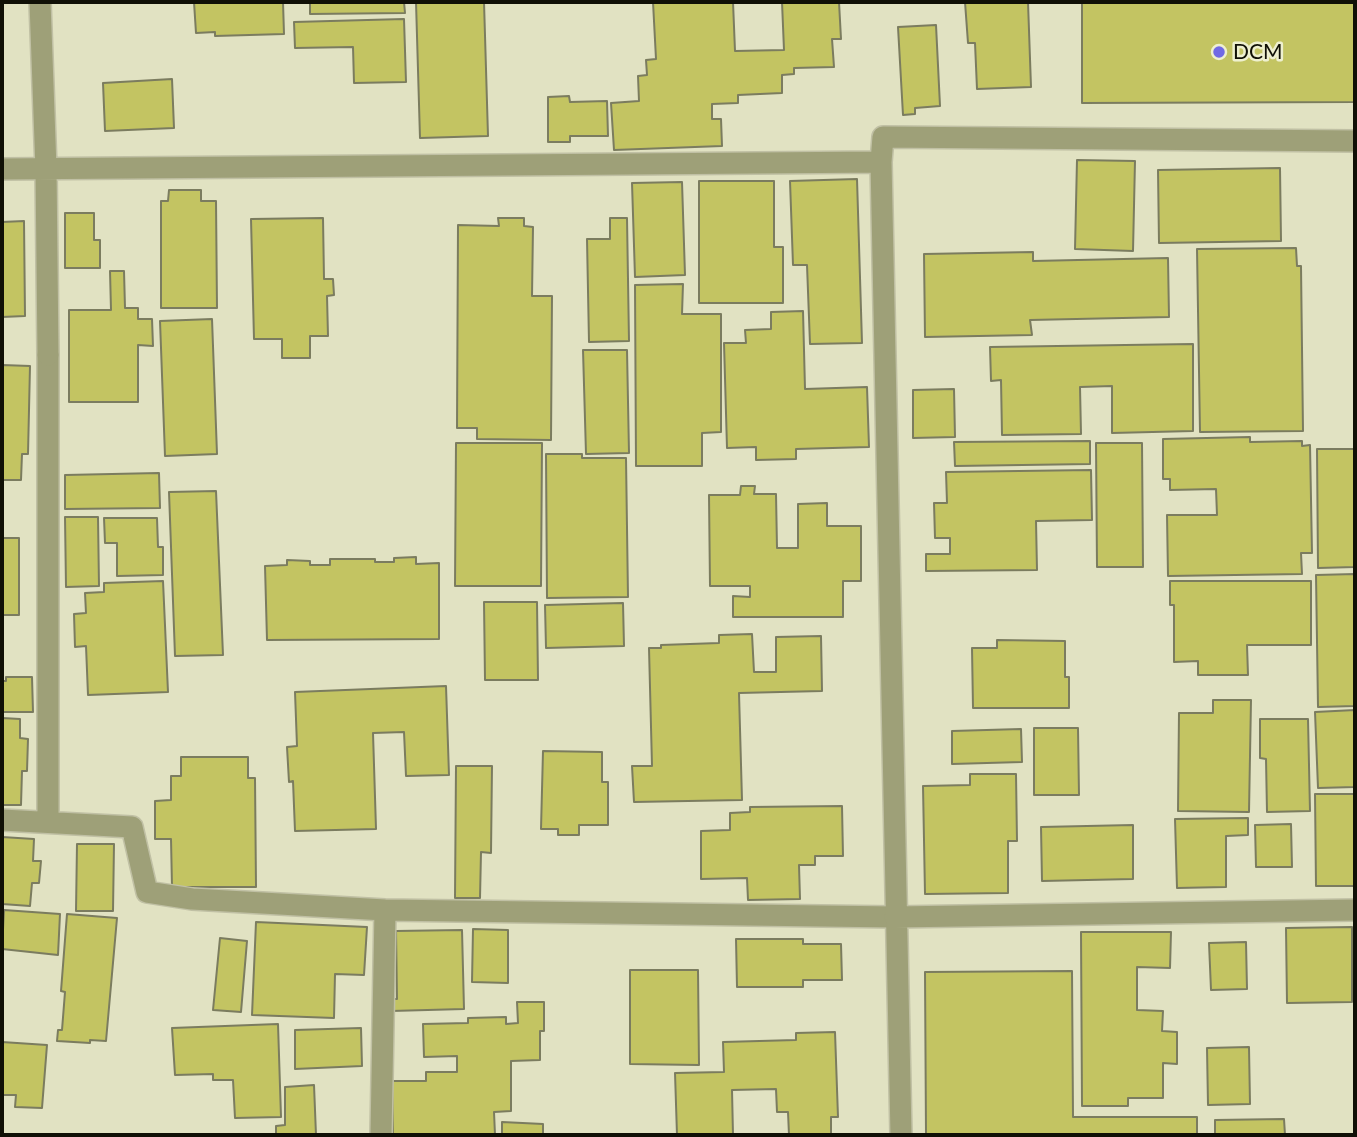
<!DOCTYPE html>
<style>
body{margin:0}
#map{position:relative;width:1357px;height:1137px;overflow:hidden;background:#e1e2c2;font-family:Lato,sans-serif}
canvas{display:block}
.frame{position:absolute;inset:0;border:4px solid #101006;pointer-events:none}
</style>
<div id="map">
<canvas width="1357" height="1137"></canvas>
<div class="frame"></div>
</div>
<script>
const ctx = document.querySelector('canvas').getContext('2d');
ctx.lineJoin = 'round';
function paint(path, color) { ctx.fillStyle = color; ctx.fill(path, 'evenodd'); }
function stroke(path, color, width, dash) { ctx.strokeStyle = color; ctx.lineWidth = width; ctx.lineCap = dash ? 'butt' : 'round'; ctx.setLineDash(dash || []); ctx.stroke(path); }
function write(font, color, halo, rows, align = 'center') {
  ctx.font = font + ' Lato,sans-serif'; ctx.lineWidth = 5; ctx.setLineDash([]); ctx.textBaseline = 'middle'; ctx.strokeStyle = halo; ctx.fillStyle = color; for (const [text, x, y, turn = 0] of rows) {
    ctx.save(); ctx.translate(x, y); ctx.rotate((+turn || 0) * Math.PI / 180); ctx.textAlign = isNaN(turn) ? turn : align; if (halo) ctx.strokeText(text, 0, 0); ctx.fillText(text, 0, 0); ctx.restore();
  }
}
const building = new Path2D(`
 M 194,2 L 283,2 L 284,34 L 215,36 L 215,32 L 196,33 Z
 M 310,2 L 404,2 L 405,13 L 310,14 Z
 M 416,2 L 484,2 L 488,136 L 420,138 Z
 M 653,2 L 733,2 L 735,51 L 784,50 L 782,2 L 839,2 L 841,39 L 832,39 L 834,67 L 794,68 L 794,74 L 782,75 L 782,93 L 738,95 L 738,103 L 712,104 L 712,119 L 721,119 L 722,146 L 614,150 L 611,103 L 639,101 L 638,76 L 647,75 L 646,60 L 656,59 Z
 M 965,2 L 1028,2 L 1031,87 L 977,89 L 975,43 L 968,43 Z
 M 1082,2 L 1355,2 L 1355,102 L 1082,103 Z
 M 404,19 L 406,82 L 354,83 L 353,47 L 295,48 L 294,22 Z
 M 936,25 L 940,106 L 915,108 L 915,114 L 903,115 L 898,27 Z
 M 172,79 L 174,128 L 105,131 L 103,83 Z
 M 569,96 L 570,102 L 607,101 L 608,136 L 570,136 L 570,142 L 548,142 L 548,97 Z
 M 1077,160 L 1135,161 L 1133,251 L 1075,249 Z
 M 1280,168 L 1281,241 L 1159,243 L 1158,170 Z
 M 857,179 L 862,343 L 810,344 L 807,265 L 793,265 L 790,181 Z
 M 699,181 L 774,181 L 774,247 L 783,247 L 783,303 L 699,303 Z
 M 682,182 L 685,275 L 635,277 L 632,183 Z
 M 169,190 L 201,190 L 201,201 L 216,201 L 217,308 L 161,308 L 161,201 L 168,201 Z
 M 65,213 L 94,213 L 94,240 L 100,240 L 100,268 L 65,268 Z
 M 323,218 L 324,279 L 333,279 L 334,295 L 327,296 L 328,336 L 310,336 L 310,358 L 282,358 L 282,339 L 254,339 L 251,219 Z
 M 498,218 L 524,218 L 524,226 L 533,227 L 532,296 L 552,296 L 551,440 L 477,439 L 477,428 L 457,428 L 458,225 L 499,226 Z
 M 610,218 L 627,218 L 629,341 L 589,342 L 587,239 L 610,239 Z
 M 24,221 L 25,316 L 2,317 L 2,222 Z
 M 1296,248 L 1297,266 L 1301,266 L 1303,431 L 1200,432 L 1197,249 Z
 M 1033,252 L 1033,261 L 1168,258 L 1169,317 L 1030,320 L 1032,335 L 925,337 L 924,254 Z
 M 110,271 L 124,271 L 125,308 L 138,308 L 138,319 L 152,319 L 153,346 L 138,345 L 138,402 L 69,402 L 69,310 L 111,310 Z
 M 683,284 L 682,314 L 721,314 L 721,432 L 702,433 L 702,466 L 636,466 L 635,285 Z
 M 803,311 L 805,389 L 867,387 L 869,447 L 796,449 L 796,459 L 756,460 L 756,447 L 727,448 L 724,343 L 746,343 L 745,330 L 771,329 L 771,312 Z
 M 212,319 L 217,454 L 165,456 L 160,321 Z
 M 1193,344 L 1193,431 L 1112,433 L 1112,386 L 1080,387 L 1081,434 L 1002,435 L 1001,380 L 991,381 L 990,347 Z
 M 583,350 L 627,350 L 629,453 L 586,454 Z
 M 2,365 L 30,366 L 28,454 L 22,454 L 21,480 L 2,480 Z
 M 954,389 L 955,437 L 913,438 L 913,390 Z
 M 1250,437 L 1250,442 L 1302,441 L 1302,446 L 1310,445 L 1312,553 L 1301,553 L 1302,574 L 1168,576 L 1167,515 L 1217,515 L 1216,489 L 1170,490 L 1170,479 L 1163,479 L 1163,439 Z
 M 1090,441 L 1090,464 L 955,466 L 954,442 Z
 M 456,443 L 542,443 L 541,586 L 455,586 Z
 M 1096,443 L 1142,443 L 1143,567 L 1097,567 Z
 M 1317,449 L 1355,449 L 1355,567 L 1318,568 Z
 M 546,454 L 582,454 L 582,458 L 626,458 L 628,597 L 547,598 Z
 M 1091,470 L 1092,520 L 1036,521 L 1037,570 L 926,571 L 926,554 L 950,554 L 950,538 L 935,538 L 934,503 L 947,503 L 946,472 Z
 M 159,473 L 160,508 L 65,509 L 65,475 Z
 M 741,486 L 755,486 L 754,494 L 776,494 L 777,548 L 798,548 L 798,504 L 827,503 L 827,526 L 861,526 L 861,581 L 843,581 L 843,617 L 733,617 L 733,596 L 750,597 L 750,586 L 710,586 L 709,495 L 740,495 Z
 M 216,491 L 223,655 L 175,656 L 169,492 Z
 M 65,517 L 98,517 L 99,586 L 66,587 Z
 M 104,518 L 157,518 L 158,547 L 163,547 L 163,575 L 117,576 L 117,543 L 105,543 Z
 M 2,538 L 19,538 L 19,615 L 2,615 Z
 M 416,557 L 416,564 L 439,563 L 439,639 L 267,640 L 265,566 L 287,565 L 287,560 L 310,561 L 310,565 L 330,565 L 330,559 L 375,559 L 375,562 L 394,562 L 394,558 Z
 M 1355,574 L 1355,706 L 1318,707 L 1316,575 Z
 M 163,581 L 168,692 L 88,695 L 86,646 L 75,647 L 74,614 L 86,613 L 85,593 L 104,592 L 104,583 Z
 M 1170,581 L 1311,581 L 1311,645 L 1247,645 L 1248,675 L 1198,675 L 1198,661 L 1174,662 L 1174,605 L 1170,605 Z
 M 484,602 L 537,602 L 538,680 L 485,680 Z
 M 623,603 L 624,646 L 546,648 L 545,605 Z
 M 752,634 L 754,672 L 776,672 L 776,637 L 821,636 L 822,691 L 739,693 L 742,800 L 634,802 L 632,766 L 652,766 L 649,648 L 661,648 L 661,645 L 719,643 L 719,635 Z
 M 997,640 L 1065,641 L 1065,677 L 1069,677 L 1069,708 L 973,708 L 972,648 L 997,648 Z
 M 6,677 L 32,677 L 33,712 L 2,712 L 2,681 L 6,681 Z
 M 446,686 L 449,775 L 406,776 L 404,732 L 373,733 L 376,829 L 295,831 L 293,781 L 289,782 L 287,747 L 297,746 L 295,692 Z
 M 1213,700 L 1251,700 L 1249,812 L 1178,811 L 1179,713 L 1213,713 Z
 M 1355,710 L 1355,787 L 1318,788 L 1315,712 Z
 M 2,718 L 20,719 L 20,738 L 28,739 L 27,771 L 22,771 L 21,805 L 2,805 Z
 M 1260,719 L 1308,719 L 1310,811 L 1267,812 L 1266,759 L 1260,758 Z
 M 1034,728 L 1078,728 L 1079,795 L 1034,795 Z
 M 1021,729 L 1022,762 L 952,764 L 952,731 Z
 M 543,751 L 602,752 L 602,782 L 608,782 L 608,825 L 579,825 L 579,835 L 558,835 L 558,829 L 541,829 Z
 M 181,757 L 248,757 L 248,778 L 255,778 L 256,887 L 172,887 L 171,839 L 155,839 L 155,801 L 171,800 L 171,776 L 181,776 Z
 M 456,766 L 492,766 L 491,853 L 481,852 L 480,898 L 455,898 Z
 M 970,774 L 1016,774 L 1017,841 L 1008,841 L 1008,893 L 925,894 L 923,786 L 970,785 Z
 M 1315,794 L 1355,794 L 1355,886 L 1316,886 Z
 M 842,806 L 843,856 L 815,856 L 815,865 L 799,865 L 800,899 L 748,900 L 747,878 L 701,879 L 701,831 L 730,830 L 730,813 L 750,812 L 750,807 Z
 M 1248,818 L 1248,835 L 1226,836 L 1226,887 L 1177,888 L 1175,819 Z
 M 1291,824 L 1292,867 L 1256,867 L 1255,825 Z
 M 1133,825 L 1133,879 L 1042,881 L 1041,827 Z
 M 2,837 L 34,839 L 33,861 L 41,861 L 39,883 L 32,883 L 30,906 L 2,904 Z
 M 77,844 L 114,844 L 113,911 L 76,911 Z
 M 4,910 L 60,914 L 58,955 L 2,949 Z
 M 67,914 L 117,918 L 106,1041 L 90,1040 L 90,1043 L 57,1041 L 58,1030 L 62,1030 L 65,992 L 61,991 Z
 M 256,922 L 367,927 L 364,975 L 335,974 L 334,1018 L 252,1015 Z
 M 1352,927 L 1352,1002 L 1287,1003 L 1286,928 Z
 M 473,929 L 508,930 L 508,983 L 472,982 Z
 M 462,930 L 464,1009 L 391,1011 L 391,999 L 397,999 L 396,931 Z
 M 1081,932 L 1171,932 L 1170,968 L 1137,967 L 1137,1010 L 1163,1011 L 1162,1031 L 1177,1032 L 1177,1064 L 1163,1063 L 1163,1098 L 1128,1098 L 1128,1106 L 1082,1106 Z
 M 220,938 L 247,941 L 241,1012 L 213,1010 Z
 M 736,939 L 803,939 L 803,944 L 841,944 L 842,980 L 803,980 L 803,987 L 737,987 Z
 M 1246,942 L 1247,989 L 1211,990 L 1209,943 Z
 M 630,970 L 698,970 L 699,1065 L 630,1064 Z
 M 1072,971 L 1073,1117 L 1197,1117 L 1197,1135 L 926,1135 L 925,972 Z
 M 517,1002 L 544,1002 L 544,1031 L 540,1031 L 540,1060 L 511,1061 L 511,1111 L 494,1112 L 495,1135 L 393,1135 L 392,1081 L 426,1081 L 426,1072 L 457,1072 L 457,1056 L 424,1057 L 423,1024 L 468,1023 L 468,1018 L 506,1017 L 506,1024 L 518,1023 Z
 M 278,1024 L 281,1117 L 235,1118 L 233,1080 L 213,1080 L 213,1074 L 175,1075 L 172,1028 Z
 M 361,1028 L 362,1066 L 295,1069 L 295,1030 Z
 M 835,1032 L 838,1117 L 831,1117 L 831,1135 L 789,1135 L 788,1112 L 777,1112 L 776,1089 L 732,1090 L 733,1135 L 677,1135 L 675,1073 L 724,1072 L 723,1042 L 796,1040 L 796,1033 Z
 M 2,1042 L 47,1045 L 42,1108 L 15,1107 L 16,1095 L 2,1095 Z
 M 1249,1047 L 1250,1104 L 1208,1105 L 1207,1048 Z
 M 314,1085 L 316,1135 L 276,1135 L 276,1126 L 285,1125 L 285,1087 Z
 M 1284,1119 L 1285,1135 L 1215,1135 L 1215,1120 Z
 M 502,1122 L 543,1124 L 543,1135 L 502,1135 Z`);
const service = new Path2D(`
 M 2,820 L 132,827 L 147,892 L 192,899 L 385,910 L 895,917
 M 48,822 L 48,355
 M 381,1135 L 385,910`);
const minor = new Path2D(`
 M 40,2 L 46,169 L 48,355
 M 2,169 L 881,162
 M 895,917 L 1355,910
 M 901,1135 L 881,162 L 883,137 L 1355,141`);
const markers = [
 [1219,52,7,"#716ae4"]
];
const poiNames = [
 ["DCM",1233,52]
];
paint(building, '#c3c462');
stroke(building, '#7b7c5f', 2);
stroke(service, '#c0c0a4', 24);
stroke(minor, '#c0c0a4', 24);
stroke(service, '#9ea078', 21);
stroke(minor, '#9ea078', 21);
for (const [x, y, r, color] of markers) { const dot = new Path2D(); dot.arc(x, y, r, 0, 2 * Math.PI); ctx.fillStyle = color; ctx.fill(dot); stroke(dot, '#eef0cf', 2.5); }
write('21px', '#101006', '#eef0cf', poiNames, 'left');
</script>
